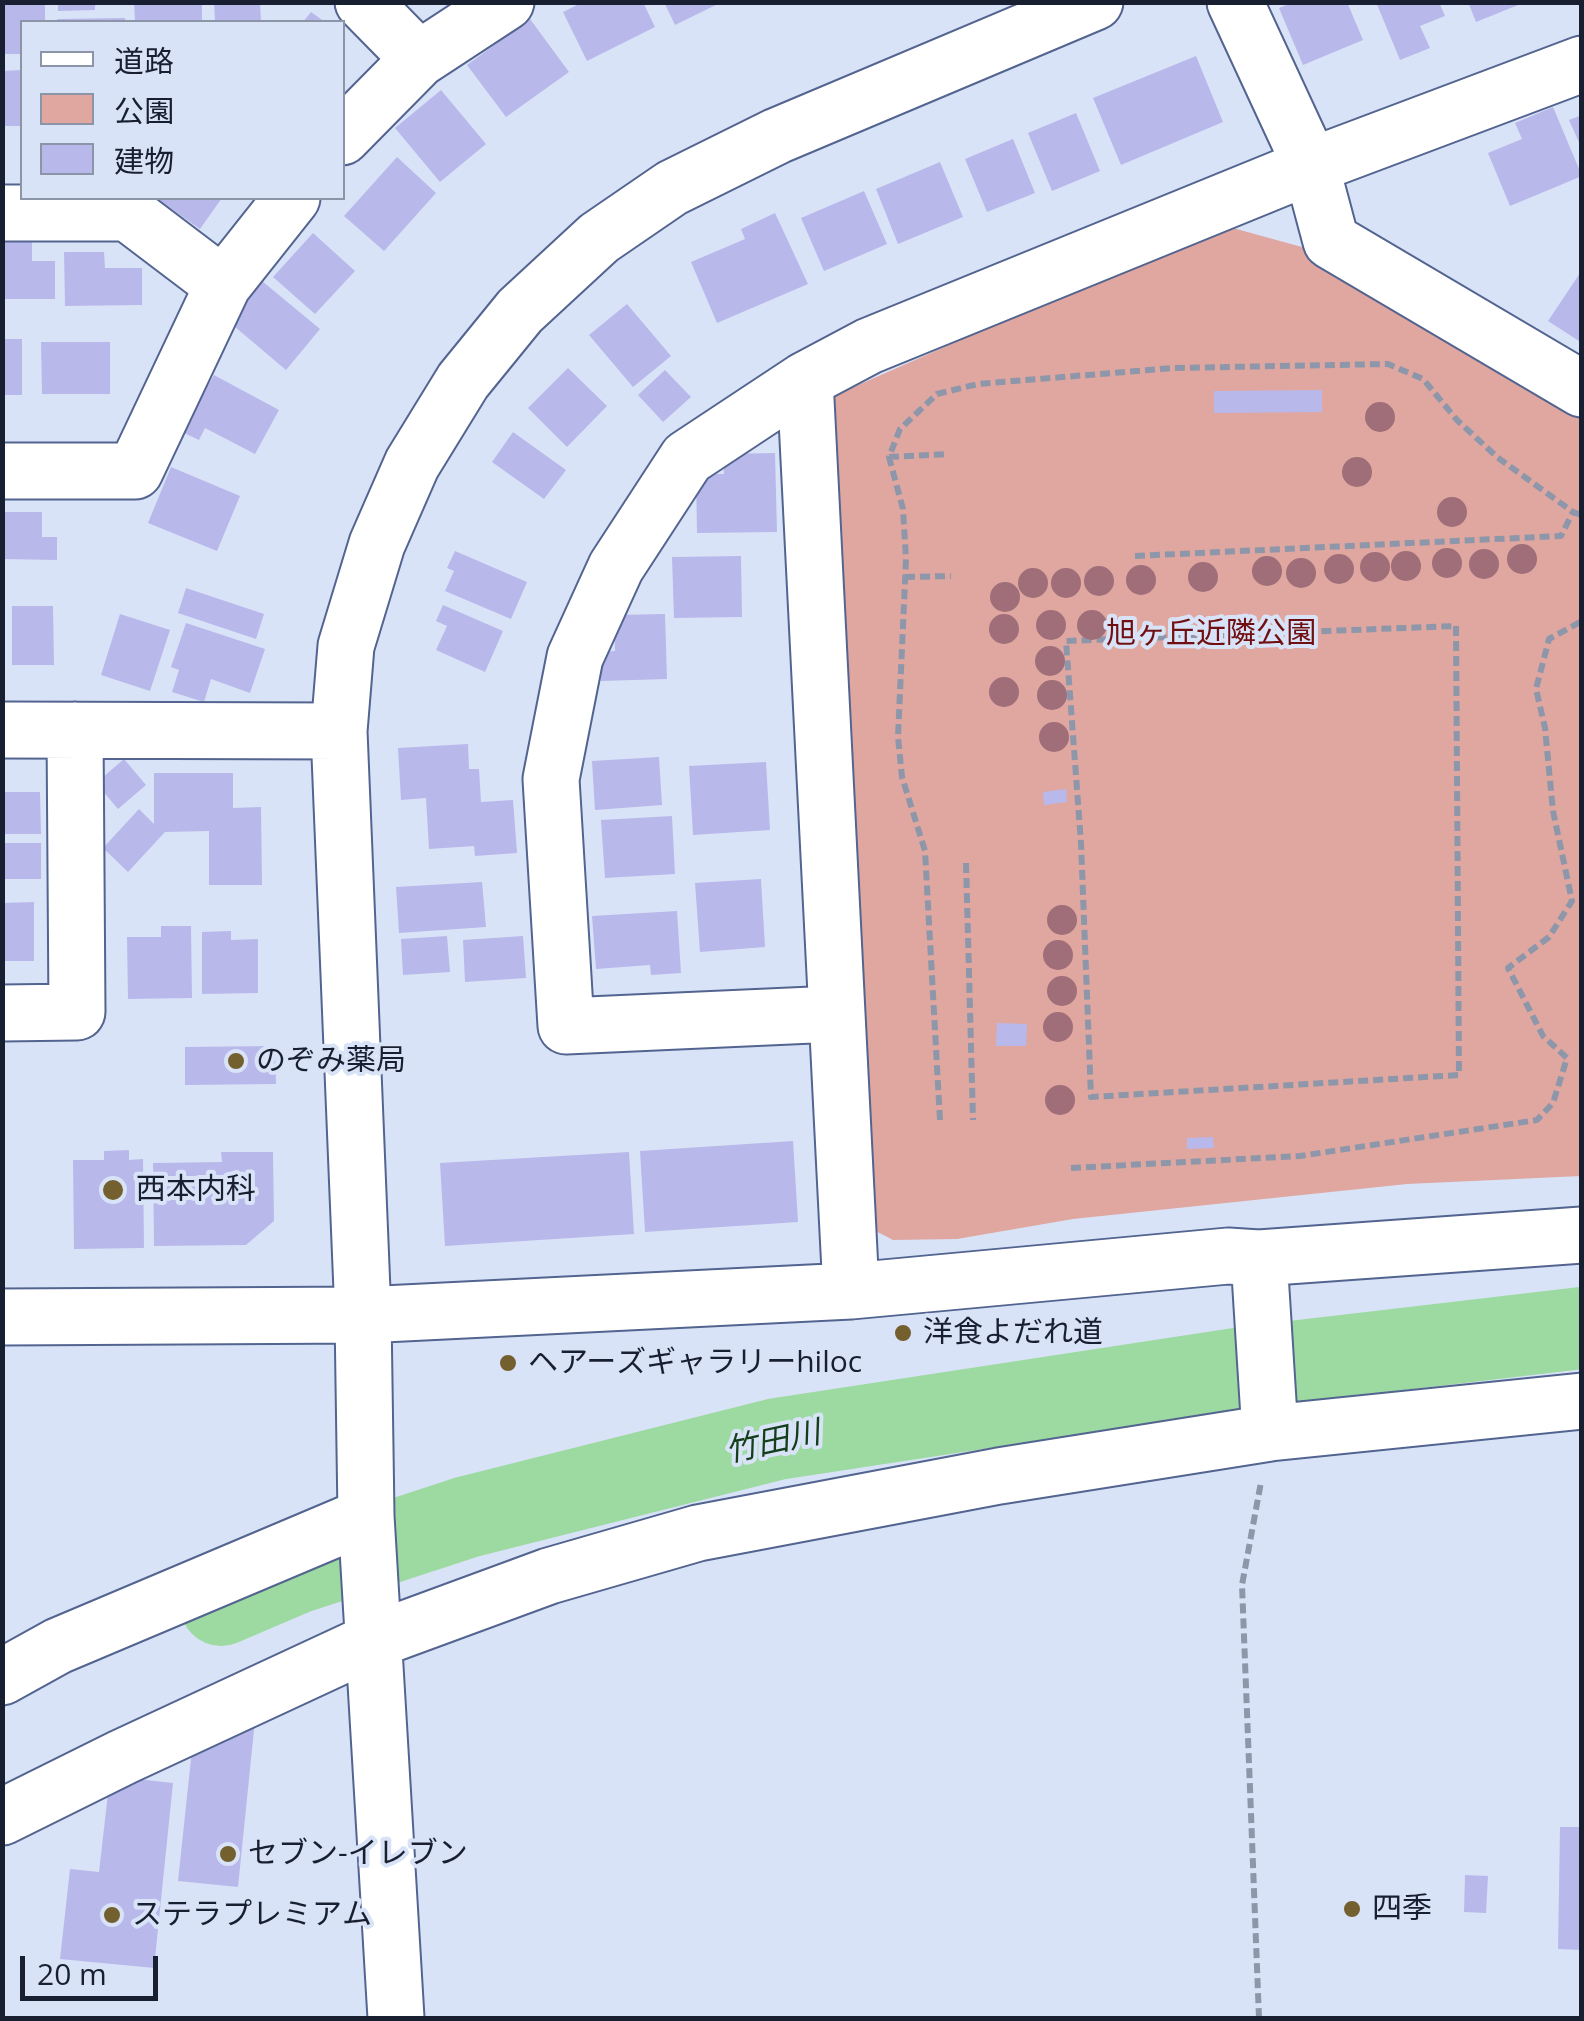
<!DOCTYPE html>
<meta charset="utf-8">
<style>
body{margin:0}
#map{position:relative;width:1584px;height:2021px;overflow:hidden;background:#d9e3f7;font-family:"Open Sans","Noto Sans JP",sans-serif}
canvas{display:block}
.frame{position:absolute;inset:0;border:5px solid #181f31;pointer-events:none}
.legend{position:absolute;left:20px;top:20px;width:325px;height:180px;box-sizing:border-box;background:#d9e3f7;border:2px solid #8c95a8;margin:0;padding:12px 18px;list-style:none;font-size:30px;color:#181f31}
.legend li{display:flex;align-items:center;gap:20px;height:50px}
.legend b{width:50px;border:2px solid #8c95a8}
.scale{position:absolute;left:20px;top:1956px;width:138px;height:45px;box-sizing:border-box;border:5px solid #181f31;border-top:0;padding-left:12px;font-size:30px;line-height:35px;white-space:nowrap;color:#181f31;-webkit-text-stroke:8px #d9e3f7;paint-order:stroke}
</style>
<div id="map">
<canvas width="1584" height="2021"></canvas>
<div class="frame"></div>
<ul class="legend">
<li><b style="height:12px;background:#fff"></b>道路</li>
<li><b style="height:28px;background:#dfa7a0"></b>公園</li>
<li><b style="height:28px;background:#b9b8eb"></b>建物</li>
</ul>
<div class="scale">20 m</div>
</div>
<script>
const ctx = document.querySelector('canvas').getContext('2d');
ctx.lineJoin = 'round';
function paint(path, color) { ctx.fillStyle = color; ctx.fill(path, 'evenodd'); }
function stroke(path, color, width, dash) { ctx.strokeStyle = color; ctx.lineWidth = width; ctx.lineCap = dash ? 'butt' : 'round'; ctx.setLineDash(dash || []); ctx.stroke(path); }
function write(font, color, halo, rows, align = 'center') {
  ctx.font = font + ' "Open Sans","Noto Sans JP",sans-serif'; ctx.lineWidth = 8; ctx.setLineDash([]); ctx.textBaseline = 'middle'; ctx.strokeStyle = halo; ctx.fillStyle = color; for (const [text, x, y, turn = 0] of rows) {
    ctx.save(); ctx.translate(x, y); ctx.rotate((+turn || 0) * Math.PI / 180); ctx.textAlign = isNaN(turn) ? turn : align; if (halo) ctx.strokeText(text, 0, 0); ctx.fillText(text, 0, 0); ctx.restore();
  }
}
const green = new Path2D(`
 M 1222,225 L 1309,249 L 1581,419 L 1581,1176 L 1407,1184 L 1073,1219 L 957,1239 L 893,1240 L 866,1226 L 831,397 Z`);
const river = new Path2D(`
 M 221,1605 L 296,1573 L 467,1517 L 777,1439 L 1249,1367 L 1582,1328`);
const building = new Path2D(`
 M 2,2 L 45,2 L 45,22 L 22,22 L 22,54 L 2,54 Z
 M 58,2 L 95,2 L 95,10 L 58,11 Z
 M 134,2 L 202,2 L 202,22 L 135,22 Z
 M 214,2 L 260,2 L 261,22 L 215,22 Z
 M 583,2 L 643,2 L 655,27 L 587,61 L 563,12 Z
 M 664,2 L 722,2 L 675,25 Z
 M 1294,2 L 1347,2 L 1363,40 L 1303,65 L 1279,8 Z
 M 1376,2 L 1439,2 L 1445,16 L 1420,26 L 1430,48 L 1400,60 Z
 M 1468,2 L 1523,2 L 1523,3 L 1476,22 Z
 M 311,12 L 325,22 L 303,22 Z
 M 125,18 L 125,22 L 57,22 L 57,19 Z
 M 530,19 L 569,72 L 506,117 L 467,65 Z
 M 1196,56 L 1223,122 L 1121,165 L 1093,98 Z
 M 22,70 L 22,126 L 2,126 L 2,71 Z
 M 441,90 L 486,144 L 440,182 L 395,128 Z
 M 1553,107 L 1582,176 L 1510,206 L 1488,153 L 1522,139 L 1515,123 Z
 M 1076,113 L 1100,171 L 1052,191 L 1028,133 Z
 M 1582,115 L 1582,149 L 1569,120 Z
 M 1013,139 L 1035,193 L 987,212 L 965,159 Z
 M 397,157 L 436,193 L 384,251 L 344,216 Z
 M 940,162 L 963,217 L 898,244 L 876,189 Z
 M 864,191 L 887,244 L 824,271 L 801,218 Z
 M 156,198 L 222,198 L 200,229 Z
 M 775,213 L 808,284 L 717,323 L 691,262 L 745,239 L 741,229 Z
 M 313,233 L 355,271 L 315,314 L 273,277 Z
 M 2,235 L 32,235 L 32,261 L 55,261 L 55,299 L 2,299 Z
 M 64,252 L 104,252 L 105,268 L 142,268 L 142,305 L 65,306 Z
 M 1582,270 L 1582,343 L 1548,321 Z
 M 262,281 L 320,329 L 286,370 L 228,321 Z
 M 627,304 L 671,356 L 633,387 L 589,335 Z
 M 2,339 L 22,339 L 22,395 L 2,395 Z
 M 41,342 L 110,342 L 110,394 L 42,394 Z
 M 568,368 L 607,406 L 567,447 L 528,408 Z
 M 665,370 L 691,397 L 663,422 L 638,395 Z
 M 214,375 L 279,410 L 255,454 L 205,428 L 199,440 L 167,425 L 181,396 L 198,403 Z
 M 1322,390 L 1322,412 L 1214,413 L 1214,391 Z
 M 513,432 L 566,470 L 544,499 L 492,462 Z
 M 775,453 L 777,532 L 697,533 L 696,474 L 724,474 L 723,454 Z
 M 171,467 L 240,496 L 217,551 L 148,523 Z
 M 2,512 L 42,512 L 42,537 L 57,537 L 57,560 L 2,559 Z
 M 455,551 L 527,582 L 511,619 L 445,591 L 454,571 L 447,568 Z
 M 741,556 L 742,617 L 674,618 L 672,557 Z
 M 186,588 L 264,614 L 256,639 L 178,613 Z
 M 443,605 L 503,631 L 485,672 L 436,650 L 447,626 L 436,621 Z
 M 12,606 L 53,606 L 54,665 L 12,665 Z
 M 120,614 L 170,630 L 150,691 L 101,675 Z
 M 665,614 L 667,679 L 601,681 L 600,652 L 615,651 L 614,615 Z
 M 186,623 L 265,649 L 250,693 L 211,679 L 204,702 L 172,692 L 179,670 L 171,667 Z
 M 468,744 L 469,769 L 479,769 L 481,802 L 513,800 L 517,853 L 475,856 L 474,846 L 429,849 L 426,798 L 401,800 L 398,748 Z
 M 659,757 L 662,805 L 595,810 L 592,761 Z
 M 124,759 L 146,785 L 118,809 L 96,783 Z
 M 766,762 L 770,830 L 693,835 L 689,766 Z
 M 154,773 L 233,773 L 233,808 L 261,807 L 262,885 L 209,885 L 209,831 L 165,832 L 128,872 L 103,848 L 139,809 L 154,824 Z
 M 1066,789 L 1067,802 L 1044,805 L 1043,792 Z
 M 2,792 L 40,792 L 41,834 L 2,834 Z
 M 672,816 L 675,874 L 605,878 L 601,820 Z
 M 2,843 L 41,843 L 41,879 L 2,879 Z
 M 761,879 L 765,947 L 700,952 L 695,883 Z
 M 482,882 L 486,927 L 399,933 L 396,887 Z
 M 34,902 L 34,961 L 2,961 L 2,903 Z
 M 677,911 L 681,973 L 651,975 L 650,965 L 596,969 L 592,916 Z
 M 161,926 L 191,926 L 192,998 L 128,999 L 127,937 L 161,937 Z
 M 231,931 L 231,940 L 258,939 L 258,993 L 202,994 L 202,932 Z
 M 447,936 L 450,972 L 403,975 L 401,939 Z
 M 523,936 L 526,978 L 465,982 L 463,940 Z
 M 997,1023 L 1027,1024 L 1026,1046 L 996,1046 Z
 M 275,1046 L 276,1084 L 185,1085 L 185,1047 Z
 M 1213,1137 L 1214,1148 L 1187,1149 L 1187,1138 Z
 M 793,1141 L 798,1222 L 645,1232 L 640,1151 Z
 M 129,1150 L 129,1160 L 143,1159 L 144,1248 L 74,1249 L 73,1160 L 104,1160 L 104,1151 Z
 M 221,1152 L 273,1152 L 274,1221 L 246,1245 L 154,1246 L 153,1163 L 222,1162 Z
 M 629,1152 L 634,1234 L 445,1246 L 440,1163 Z
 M 255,1720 L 238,1887 L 178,1881 L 193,1740 Z
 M 110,1776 L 173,1783 L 154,1968 L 60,1959 L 70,1869 L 99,1872 Z
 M 1560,1827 L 1582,1827 L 1582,1950 L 1558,1949 Z
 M 1465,1875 L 1488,1876 L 1486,1913 L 1464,1912 Z`);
const path = new Path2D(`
 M 889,457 L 947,454
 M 1135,556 L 1561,536 L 1573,512
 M 905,577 L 951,576
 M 1456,626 L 1459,1075 L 1091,1097 L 1081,843 L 1066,641 Z
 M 966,863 L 973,1120
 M 940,1120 L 925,851 L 902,777 L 898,737 L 906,559 L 903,509 L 889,457 L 900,429 L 937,394 L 978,384 L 1173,368 L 1388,364 L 1423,379 L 1457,420 L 1497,457 L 1573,512 L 1582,515
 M 1071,1168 L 1300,1156 L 1537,1120 L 1553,1103 L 1567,1058 L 1543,1036 L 1508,968 L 1549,937 L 1572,901 L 1553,811 L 1545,728 L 1536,689 L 1549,639 L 1582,621
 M 1259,2018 L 1242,1585 L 1261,1482`);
const minor = new Path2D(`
 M 363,2 L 419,59
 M 1235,2 L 1311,166 L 1331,241 L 1582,389
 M 342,137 L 419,59 L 506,2
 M 2,213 L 128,213 L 223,285
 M 805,380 L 851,1291
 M 2,471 L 135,471 L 223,285 L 292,198
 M 2,730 L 339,731
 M 2,1013 L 77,1012 L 75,730
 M 835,1014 L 566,1026 L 551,779 L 575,657 L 616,567 L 687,458 L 805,380 L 869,346 L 1311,166 L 1582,64
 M 1259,1258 L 1270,1433
 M 2,1317 L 363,1315 L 851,1291 L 1228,1256 L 1259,1258 L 1582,1235
 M 2,1677 L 58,1646 L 366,1516
 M 2,1817 L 123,1757 L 375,1640 L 549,1576 L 698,1533 L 999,1476 L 1270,1433 L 1582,1401
 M 396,2018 L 366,1516 L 363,1315 L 339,731 L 346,646 L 377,544 L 412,464 L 463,381 L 520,311 L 599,238 L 672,188 L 777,136 L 1095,2`);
const trees = [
 [1380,417],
 [1357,472],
 [1452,512],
 [1522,559],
 [1447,563],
 [1484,564],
 [1406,566],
 [1375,567],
 [1339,569],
 [1267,571],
 [1301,573],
 [1203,577],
 [1141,580],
 [1099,581],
 [1033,583],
 [1066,583],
 [1005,597],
 [1051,625],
 [1092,625],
 [1004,629],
 [1050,661],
 [1004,692],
 [1052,695],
 [1054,737],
 [1062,920],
 [1058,955],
 [1062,991],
 [1058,1027],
 [1060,1100]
];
const markers = [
 [236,1061,10,"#745f2e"],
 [113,1190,12,"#745f2e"],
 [903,1333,10,"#745f2e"],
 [508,1363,10,"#745f2e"],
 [228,1854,10,"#745f2e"],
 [1352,1909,10,"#745f2e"],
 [112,1915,10,"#745f2e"]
];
const parkNames = [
 ["旭ヶ丘近隣公園",1211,634]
];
const poiNames = [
 ["のぞみ薬局",256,1061],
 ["西本内科",136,1190],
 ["洋食よだれ道",923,1333],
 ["ヘアーズギャラリーhiloc",528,1363],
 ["セブン-イレブン",248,1854],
 ["四季",1372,1909],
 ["ステラプレミアム",132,1915]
];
const waterNames = [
 ["竹田川",773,1443,-12]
];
paint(green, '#dfa7a0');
stroke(river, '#9ddaa1', 82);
paint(building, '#b9b8eb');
stroke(minor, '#52648f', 59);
stroke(path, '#8e97aa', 6, [10, 5]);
stroke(minor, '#fff', 55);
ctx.fillStyle = '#9f6e78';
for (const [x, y] of trees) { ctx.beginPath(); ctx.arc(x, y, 15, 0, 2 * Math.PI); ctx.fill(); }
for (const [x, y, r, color] of markers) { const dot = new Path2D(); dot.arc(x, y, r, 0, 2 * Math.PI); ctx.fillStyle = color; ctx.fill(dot); stroke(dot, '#d9e3f7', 4); }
write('30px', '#700f11', '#d9e3f7', parkNames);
write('30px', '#181f31', '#d9e3f7', poiNames, 'left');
write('italic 32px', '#143e1a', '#d9e3f7', waterNames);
</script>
